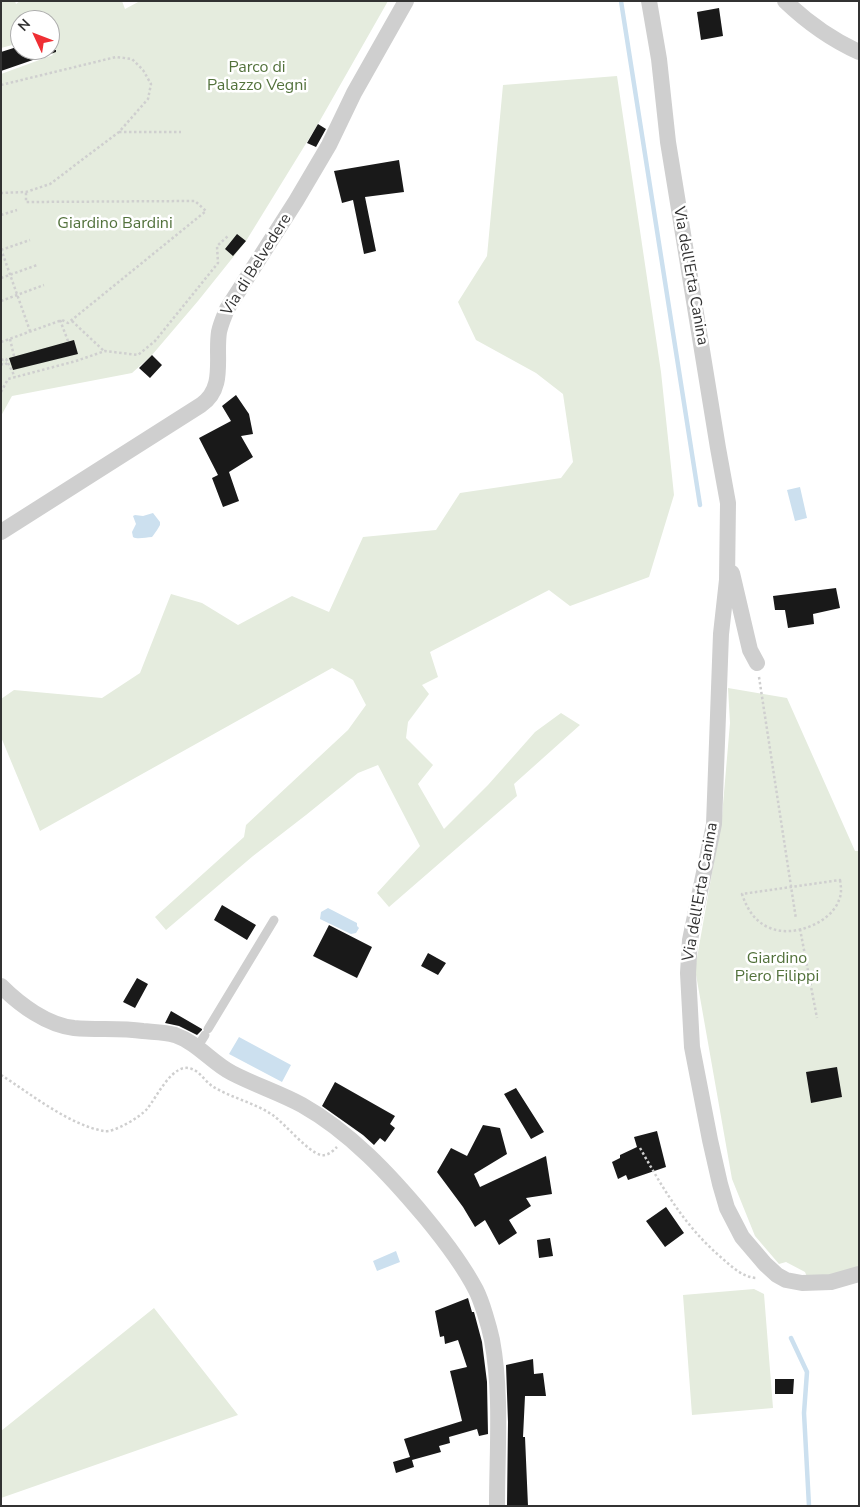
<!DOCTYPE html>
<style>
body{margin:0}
#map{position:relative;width:860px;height:1507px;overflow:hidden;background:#fff;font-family:"Nunito Sans",sans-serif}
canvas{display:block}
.frame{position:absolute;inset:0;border:2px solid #323232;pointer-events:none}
.north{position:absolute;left:10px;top:10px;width:50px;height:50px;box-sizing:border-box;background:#fff;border:1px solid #adadad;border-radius:50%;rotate:313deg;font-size:14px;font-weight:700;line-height:20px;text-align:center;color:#323232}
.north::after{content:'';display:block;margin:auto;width:18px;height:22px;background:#ef2f34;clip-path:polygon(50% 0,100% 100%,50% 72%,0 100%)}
</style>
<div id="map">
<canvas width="860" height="1507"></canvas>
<div class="frame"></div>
<div class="north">N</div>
</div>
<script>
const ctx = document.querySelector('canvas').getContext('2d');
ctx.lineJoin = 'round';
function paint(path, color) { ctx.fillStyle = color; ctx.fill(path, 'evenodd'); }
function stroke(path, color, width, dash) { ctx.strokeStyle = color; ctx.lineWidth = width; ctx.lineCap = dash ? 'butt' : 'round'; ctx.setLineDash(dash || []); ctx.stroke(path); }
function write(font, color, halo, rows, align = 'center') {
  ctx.font = font + ' "Nunito Sans",sans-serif'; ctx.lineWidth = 5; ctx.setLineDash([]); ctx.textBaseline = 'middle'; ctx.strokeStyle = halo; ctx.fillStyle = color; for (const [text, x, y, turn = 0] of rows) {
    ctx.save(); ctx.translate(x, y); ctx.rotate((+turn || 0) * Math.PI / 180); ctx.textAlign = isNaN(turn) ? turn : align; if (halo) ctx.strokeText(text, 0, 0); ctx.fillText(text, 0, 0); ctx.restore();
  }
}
const green = new Path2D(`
 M 1,1 L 15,1 L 16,4 L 20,1 L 78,1 L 79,2 L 81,1 L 122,1 L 125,9 L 140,1 L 388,1 L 318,124 L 246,241 L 198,301 L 152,355 L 132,373 L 12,396 L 1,416 L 1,74 L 53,55 L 50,49 L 50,20 L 20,20 L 20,43 L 1,48 Z
 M 617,76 L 661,372 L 674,495 L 649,577 L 570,606 L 549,590 L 430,652 L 438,677 L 422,685 L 429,694 L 408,722 L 406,738 L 433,765 L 418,784 L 444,829 L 488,785 L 535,732 L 561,713 L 580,725 L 514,784 L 517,796 L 389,907 L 377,893 L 420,846 L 378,765 L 358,773 L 306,815 L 253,856 L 166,930 L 155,917 L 244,837 L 246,825 L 348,730 L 366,705 L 353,680 L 332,668 L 40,831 L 1,737 L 1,699 L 14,690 L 102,698 L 140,673 L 171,594 L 202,603 L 238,625 L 292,596 L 329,612 L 363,537 L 436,530 L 460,493 L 561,478 L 573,462 L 563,394 L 536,373 L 476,340 L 458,302 L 487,256 L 503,85 Z
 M 728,688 L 787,698 L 855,851 L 859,851 L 859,1266 L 836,1276 L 807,1277 L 805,1272 L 786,1262 L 779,1264 L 755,1236 L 732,1179 L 695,969 L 722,816 L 730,723 Z
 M 754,1289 L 764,1294 L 773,1408 L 692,1415 L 683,1295 Z
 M 154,1308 L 238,1415 L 1,1498 L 1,1431 Z`);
const water = new Path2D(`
 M 800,487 L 807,518 L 795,521 L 787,490 Z
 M 153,513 L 160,522 L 160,525 C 159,527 154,535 152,537 C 146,537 138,540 133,537 L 132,532 L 136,524 L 133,516 L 135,515 L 143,516 Z
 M 328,908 L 357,923 L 357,926 L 359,928 L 356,933 L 351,934 L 320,919 L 321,912 Z
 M 239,1037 L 291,1065 L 282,1082 L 229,1054 Z
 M 396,1251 L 400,1262 L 377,1271 L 373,1261 Z`);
const stream = new Path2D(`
 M 621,1 L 700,505
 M 791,1338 L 807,1372 L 804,1413 L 809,1506`);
const building = new Path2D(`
 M 719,8 L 723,36 L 701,40 L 697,12 Z
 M 20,46 L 20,50 L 56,50 L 56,52 L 1,71 L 1,52 Z
 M 318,124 L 326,129 L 316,147 L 307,143 Z
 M 399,160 L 404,192 L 365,197 L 376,251 L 364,254 L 353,200 L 342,203 L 334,171 Z
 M 237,234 L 246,241 L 233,256 L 225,249 Z
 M 74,340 L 78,354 L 13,370 L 9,358 Z
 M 152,355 L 162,365 L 150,378 L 139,368 Z
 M 236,395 L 249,414 L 253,434 L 241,436 L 253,457 L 229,472 L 239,501 L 223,507 L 212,478 L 218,475 L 199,438 L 231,421 L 222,406 Z
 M 836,588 L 840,608 L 813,614 L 814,624 L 788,628 L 785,610 L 775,610 L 773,596 Z
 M 222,905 L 256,925 L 247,940 L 214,920 Z
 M 329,925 L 372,947 L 357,978 L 313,956 Z
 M 428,953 L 446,963 L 438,975 L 421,966 Z
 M 137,978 L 148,984 L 135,1008 L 123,1002 Z
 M 171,1011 L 202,1029 L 202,1030 L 197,1035 L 179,1026 L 165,1023 Z
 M 837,1067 L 842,1097 L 811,1103 L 806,1072 Z
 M 335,1082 L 395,1116 L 390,1124 L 395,1128 L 385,1142 L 380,1138 L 374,1145 L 363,1135 L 322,1106 Z
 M 516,1088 L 544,1132 L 531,1139 L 504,1094 Z
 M 483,1125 L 500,1128 L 507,1154 L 474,1174 L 480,1187 L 546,1156 L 552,1194 L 526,1198 L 531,1206 L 509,1220 L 517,1233 L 499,1245 L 485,1220 L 475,1227 L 463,1207 L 437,1172 L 451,1148 L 467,1156 Z
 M 657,1131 L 666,1167 L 628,1180 L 626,1175 L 618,1179 L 612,1162 L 620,1158 L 620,1155 L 637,1147 L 634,1137 Z
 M 666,1207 L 684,1233 L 665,1247 L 646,1221 Z
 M 550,1238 L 553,1256 L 539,1258 L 537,1240 Z
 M 468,1298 L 472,1312 L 474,1312 L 482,1342 L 487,1382 L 488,1434 L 479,1436 L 477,1429 L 449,1437 L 450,1443 L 439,1446 L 441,1452 L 412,1460 L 414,1467 L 396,1473 L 393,1462 L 410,1457 L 404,1439 L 462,1421 L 450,1371 L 467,1367 L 458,1340 L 445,1344 L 444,1336 L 440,1337 L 435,1311 Z
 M 533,1359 L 534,1374 L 543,1373 L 546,1396 L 525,1396 L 523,1437 L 525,1437 L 528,1506 L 507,1506 L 508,1422 L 506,1365 Z
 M 775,1379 L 794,1379 L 793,1394 L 775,1394 Z`);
const path = new Path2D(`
 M 1,85 L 116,57 L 132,59 L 143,70 L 151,84 L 148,99 L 119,132 L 50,184 L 26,192 L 1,193
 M 119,132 L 181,132
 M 1,215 L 17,210
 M 1,249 L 30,331
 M 1,250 L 30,240
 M 1,278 L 37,265
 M 1,301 L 44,285
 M 60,320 L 68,341
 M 72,321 L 104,351
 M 10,339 L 14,356
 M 1,342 L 62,320 L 68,323 L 206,211 L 195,201 L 26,202 L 26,192
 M 1,360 L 6,359 L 8,362 L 5,365 L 1,364
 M 8,363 L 15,377
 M 1,392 L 8,379 L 76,361 L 105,351 L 138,355 L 155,341 L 218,263 L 217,246 L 228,236
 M 759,677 L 796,919
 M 840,880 C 841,887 842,893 839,900 C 831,923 793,938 770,928 C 755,922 747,909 742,894 Z
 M 800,929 L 817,1018
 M 1,1075 C 31,1094 69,1125 104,1131 C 114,1133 140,1117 147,1109 C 157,1097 173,1061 192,1069 C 200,1072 205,1081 212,1086 C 231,1098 256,1103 274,1116 C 286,1125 308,1152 321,1155 C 328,1156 333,1151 337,1147
 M 640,1148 C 664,1190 685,1227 723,1259 C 733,1268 743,1277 756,1278`);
const lane = new Path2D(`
 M 208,1029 L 274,920
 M 198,1046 L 205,1035`);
const street = new Path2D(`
 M 649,1 L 659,59 L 668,142 L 718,448 L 728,503 L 727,580 L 721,634 L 714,824 L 690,940 L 688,973 L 692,1047 L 710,1140 L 720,1184 L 727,1208 L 742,1237 L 765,1264 L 777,1275 L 786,1280 L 802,1283 L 831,1282 L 859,1274
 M 785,1 C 808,23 830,39 859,52
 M 1,532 L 201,405 C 226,388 215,357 219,332 C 221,323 224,317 227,309 L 296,201 L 329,145 L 354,93 L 406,1
 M 732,573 L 750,650 L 757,663
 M 1,986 C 20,1005 47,1025 74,1028 C 97,1030 120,1028 143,1031 C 153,1032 165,1032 175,1035 C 198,1043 211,1062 232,1073 C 255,1085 280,1093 302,1105 C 350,1132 390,1175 425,1217 C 444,1240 462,1263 476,1290 C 482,1302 489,1326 492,1340 C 502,1394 497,1451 497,1506`);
const parkNames = [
 ["Parco di",257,68],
 ["Palazzo Vegni",257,86],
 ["Giardino Bardini",115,224],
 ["Giardino",777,959],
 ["Piero Filippi",777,977]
];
const streetNames = [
 ["Via di Belvedere",257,265,-58],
 ["Via dell'Erta Canina",690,276,80],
 ["Via dell'Erta Canina",701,892,-80]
];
paint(green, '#e5ecde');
paint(water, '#cce0ef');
stroke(stream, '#cce0ef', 4.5);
paint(building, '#191919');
stroke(path, '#cfcfcf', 2.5, [2.5, 2.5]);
stroke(lane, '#cfcfcf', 9);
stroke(street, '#cfcfcf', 16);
write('16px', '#53723c', '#fff', parkNames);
write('16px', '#323232', '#fff', streetNames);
</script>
